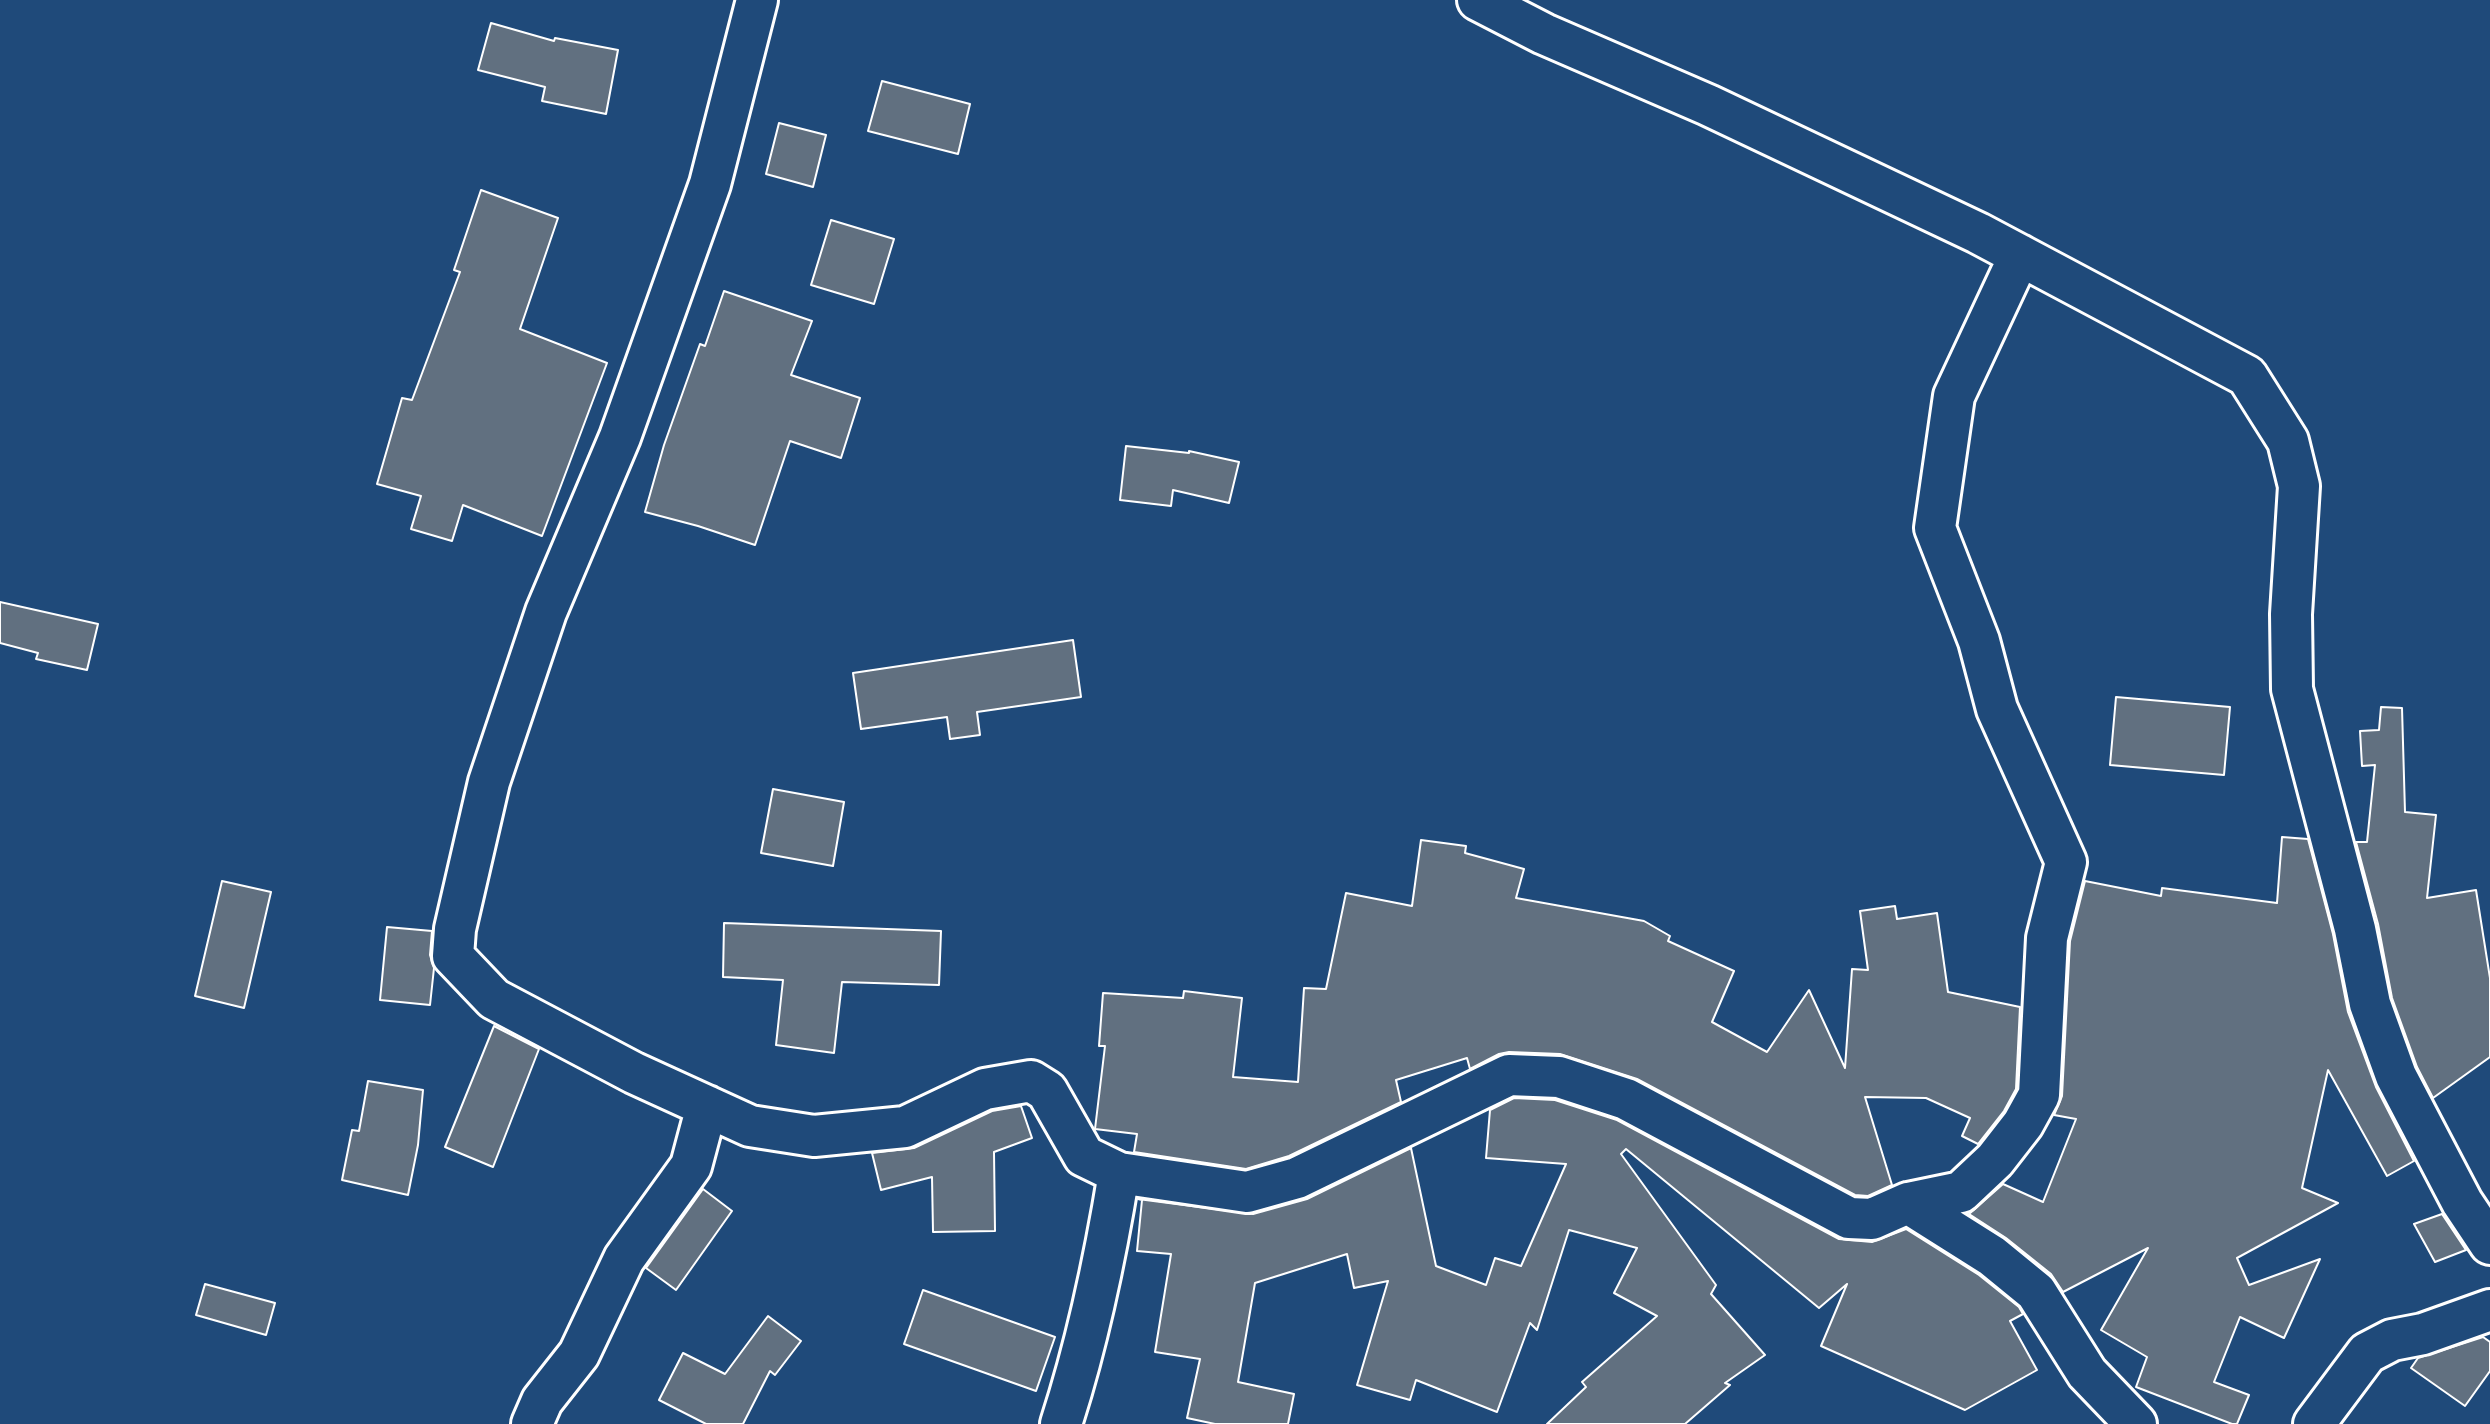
<!DOCTYPE html>
<style>
body{margin:0}
canvas{display:block;background:#1f4a7a}
</style>
<canvas width="2490" height="1424"></canvas>
<script>
const ctx = document.querySelector('canvas').getContext('2d');
ctx.lineJoin = 'round';
function paint(path, color) { ctx.fillStyle = color; ctx.fill(path, 'evenodd'); }
function stroke(path, color, width, dash) { ctx.strokeStyle = color; ctx.lineWidth = width; ctx.lineCap = dash ? 'butt' : 'round'; ctx.setLineDash(dash || []); ctx.stroke(path); }
const building = new Path2D(`
 M 491,23 L 554,41 L 555,38 L 618,50 L 606,114 L 542,101 L 545,87 L 478,70 Z
 M 882,81 L 970,104 L 958,154 L 868,131 Z
 M 779,123 L 826,135 L 813,187 L 766,174 Z
 M 481,190 L 558,218 L 520,329 L 607,363 L 542,536 L 463,505 L 452,541 L 411,529 L 421,496 L 377,484 L 402,398 L 412,400 L 460,272 L 454,270 Z
 M 831,220 L 894,239 L 874,304 L 811,285 Z
 M 724,291 L 812,321 L 791,375 L 860,398 L 841,458 L 790,441 L 755,545 L 698,526 L 645,512 L 664,445 L 700,344 L 705,346 Z
 M 1126,446 L 1189,453 L 1189,451 L 1239,462 L 1229,503 L 1173,490 L 1171,506 L 1120,500 Z
 M 0,602 L 98,624 L 87,670 L 36,659 L 38,653 L 0,643 Z
 M 1073,640 L 1081,697 L 977,712 L 980,735 L 950,739 L 947,717 L 861,729 L 853,673 Z
 M 2116,697 L 2230,707 L 2224,775 L 2110,765 Z
 M 2381,707 L 2402,708 L 2405,812 L 2436,815 L 2427,898 L 2476,890 L 2490,978 L 2490,1057 L 2433,1098 L 2417,1067 L 2392,998 L 2378,924 L 2356,842 L 2367,842 L 2375,765 L 2362,766 L 2360,731 L 2379,730 Z
 M 773,789 L 844,802 L 833,866 L 761,853 Z
 M 2282,837 L 2308,839 L 2333,934 L 2348,1012 L 2376,1087 L 2414,1161 L 2387,1176 L 2328,1070 L 2302,1188 L 2338,1203 L 2237,1258 L 2249,1285 L 2320,1259 L 2284,1338 L 2240,1317 L 2214,1382 L 2249,1395 L 2237,1424 L 2232,1424 L 2136,1387 L 2147,1357 L 2101,1330 L 2148,1248 L 2063,1292 L 2051,1274 L 2006,1238 L 1969,1214 L 2003,1184 L 2043,1202 L 2076,1119 L 2054,1115 L 2062,1096 L 2070,941 L 2085,881 L 2161,896 L 2162,888 L 2277,903 Z
 M 1421,840 L 1466,846 L 1465,853 L 1524,869 L 1516,898 L 1644,921 L 1670,936 L 1668,941 L 1734,971 L 1712,1022 L 1767,1052 L 1809,990 L 1845,1068 L 1852,969 L 1868,970 L 1860,911 L 1895,906 L 1897,919 L 1937,913 L 1948,992 L 2020,1007 L 2016,1089 L 2004,1111 L 1978,1144 L 1962,1136 L 1970,1118 L 1926,1098 L 1865,1097 L 1892,1185 L 1868,1196 L 1855,1195 L 1637,1079 L 1560,1054 L 1509,1052 L 1499,1054 L 1470,1069 L 1467,1058 L 1396,1080 L 1401,1102 L 1289,1156 L 1246,1169 L 1134,1152 L 1137,1134 L 1095,1129 L 1105,1046 L 1099,1046 L 1103,993 L 1183,998 L 1184,991 L 1242,998 L 1233,1077 L 1298,1082 L 1304,988 L 1326,989 L 1346,893 L 1412,906 Z
 M 222,881 L 271,892 L 244,1008 L 195,996 Z
 M 724,923 L 941,931 L 939,985 L 842,982 L 834,1053 L 776,1045 L 783,980 L 723,977 Z
 M 387,927 L 432,931 L 430,955 L 434,968 L 430,1005 L 380,1000 Z
 M 494,1026 L 539,1049 L 493,1167 L 445,1147 Z
 M 368,1081 L 423,1090 L 418,1145 L 408,1195 L 342,1180 L 352,1130 L 359,1131 Z
 M 1514,1098 L 1555,1100 L 1617,1120 L 1839,1239 L 1872,1242 L 1906,1229 L 1979,1275 L 2019,1307 L 2023,1314 L 2010,1321 L 2037,1370 L 1965,1410 L 1821,1346 L 1847,1284 L 1819,1308 L 1626,1149 L 1621,1154 L 1716,1285 L 1711,1294 L 1765,1355 L 1725,1383 L 1730,1385 L 1685,1424 L 1547,1424 L 1586,1387 L 1582,1382 L 1657,1316 L 1614,1293 L 1637,1248 L 1569,1230 L 1537,1330 L 1530,1323 L 1497,1412 L 1416,1380 L 1410,1400 L 1357,1385 L 1388,1281 L 1354,1288 L 1347,1254 L 1255,1283 L 1238,1382 L 1294,1394 L 1288,1424 L 1215,1424 L 1187,1418 L 1200,1359 L 1155,1352 L 1171,1254 L 1137,1251 L 1142,1200 L 1138,1199 L 1253,1214 L 1307,1199 L 1411,1148 L 1436,1266 L 1486,1285 L 1495,1258 L 1521,1266 L 1566,1164 L 1486,1158 L 1490,1110 Z
 M 1021,1106 L 1032,1138 L 994,1152 L 995,1231 L 933,1232 L 932,1177 L 881,1190 L 872,1153 L 914,1148 L 992,1111 Z
 M 703,1189 L 732,1211 L 676,1290 L 646,1268 Z
 M 2442,1214 L 2466,1250 L 2435,1262 L 2414,1224 Z
 M 205,1284 L 275,1303 L 266,1335 L 196,1315 Z
 M 923,1290 L 1055,1337 L 1036,1391 L 904,1344 Z
 M 768,1316 L 801,1341 L 775,1375 L 770,1371 L 743,1424 L 706,1424 L 659,1400 L 683,1353 L 725,1374 Z
 M 2483,1337 L 2490,1342 L 2490,1371 L 2465,1406 L 2411,1368 L 2418,1358 Z`);
const street = new Path2D(`
 M 757,0 L 710,184 L 620,437 L 546,612 L 489,782 L 455,929 L 453,956 L 494,999 L 634,1073 L 750,1126 L 814,1136 L 905,1127 L 985,1089 L 1031,1081 L 1047,1091 L 1084,1156 L 1119,1173
 M 1478,0 L 1544,34 L 1708,105 L 1978,233 L 2247,376 L 2288,441 L 2299,486 L 2291,614 L 2292,689 L 2355,929 L 2370,1004 L 2396,1076 L 2462,1202 L 2490,1244
 M 1908,1203 L 1961,1192 L 1995,1160 L 2023,1124 L 2039,1095 L 2047,938 L 2066,862 L 1997,709 L 1979,641 L 1935,528 L 1954,396 L 2020,255
 M 532,1424 L 542,1401 L 579,1354 L 624,1259 L 691,1166 L 707,1106
 M 1061,1424 C 1088,1341 1105,1259 1119,1173 L 1247,1192 L 1297,1178 L 1509,1075 L 1559,1077 L 1626,1099 L 1849,1218 L 1872,1219 L 1908,1203 L 1992,1256 L 2036,1292 L 2087,1373 L 2136,1424
 M 2314,1424 L 2367,1353 L 2392,1340 L 2423,1334 L 2490,1310`);
paint(building, '#617080');
stroke(building, '#fff', 2);
stroke(street, '#fff', 46);
stroke(street, '#1f4a7a', 40);
</script>
